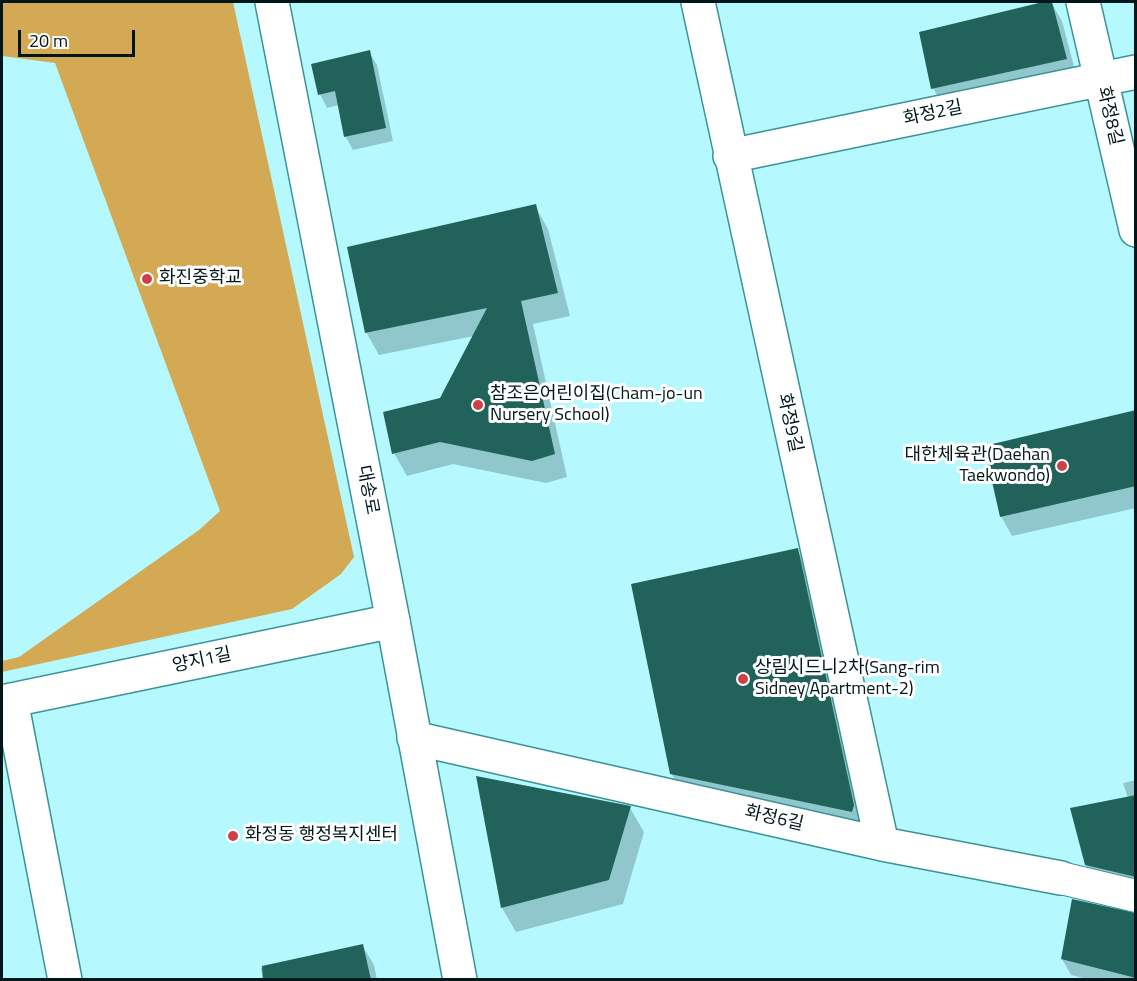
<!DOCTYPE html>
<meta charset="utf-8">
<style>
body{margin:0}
#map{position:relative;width:1137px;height:981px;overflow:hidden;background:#b5f9ff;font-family:"Titillium Web",sans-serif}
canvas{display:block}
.frame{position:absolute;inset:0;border:3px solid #001719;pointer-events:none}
.scale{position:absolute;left:18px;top:30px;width:117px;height:27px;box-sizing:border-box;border:3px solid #001719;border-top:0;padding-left:8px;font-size:18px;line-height:21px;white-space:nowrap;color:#001719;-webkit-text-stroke:4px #fff;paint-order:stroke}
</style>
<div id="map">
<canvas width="1137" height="981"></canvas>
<div class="frame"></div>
<div class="scale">20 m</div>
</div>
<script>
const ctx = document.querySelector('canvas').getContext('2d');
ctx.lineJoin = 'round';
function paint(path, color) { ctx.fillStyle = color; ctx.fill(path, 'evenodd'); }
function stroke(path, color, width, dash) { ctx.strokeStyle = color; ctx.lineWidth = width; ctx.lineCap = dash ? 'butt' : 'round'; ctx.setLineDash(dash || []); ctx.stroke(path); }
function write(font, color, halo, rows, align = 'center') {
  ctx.font = font + ' "Titillium Web","Noto Sans KR",sans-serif'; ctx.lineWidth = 6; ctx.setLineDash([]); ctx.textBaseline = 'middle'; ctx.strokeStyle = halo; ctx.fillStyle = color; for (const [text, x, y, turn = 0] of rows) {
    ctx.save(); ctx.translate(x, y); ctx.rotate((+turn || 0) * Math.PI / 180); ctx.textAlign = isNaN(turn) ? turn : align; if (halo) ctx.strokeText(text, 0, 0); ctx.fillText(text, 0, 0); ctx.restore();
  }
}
const forest = new Path2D(`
 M 2,2 L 233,2 L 354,557 L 341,574 L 292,609 L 2,672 L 2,661 L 19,657 L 199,530 L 220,511 L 55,63 L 2,56 Z`);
const shadow = new Path2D(`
 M 1051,2 L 1062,21 L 1077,78 L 944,108 L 933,88 L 920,33 Z
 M 369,52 L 377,65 L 393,141 L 353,150 L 346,137 L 339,105 L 327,108 L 320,94 Z
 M 535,206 L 548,229 L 570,316 L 533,324 L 567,477 L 546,483 L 453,464 L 407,476 L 394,453 L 441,400 L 474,336 L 379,355 L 366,332 Z
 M 1136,412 L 1136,508 L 1012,536 L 1001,516 Z
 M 797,549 L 816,581 L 872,838 L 690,805 L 671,773 Z
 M 1136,780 L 1136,891 L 1095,881 L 1086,865 L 1128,798 L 1123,783 Z
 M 630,808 L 644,832 L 623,904 L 516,932 L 502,908 Z
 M 1136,915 L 1136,980 L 1091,980 L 1071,975 L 1062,959 Z
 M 362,945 L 374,965 L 377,980 L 263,980 L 261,968 Z`);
const building = new Path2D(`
 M 1043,2 L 1052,2 L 1067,59 L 931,89 L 919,32 Z
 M 370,50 L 386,128 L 344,137 L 335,91 L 318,95 L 311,64 Z
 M 536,204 L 558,293 L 521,301 L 555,454 L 532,461 L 440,442 L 392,454 L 383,412 L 440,398 L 487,308 L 365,333 L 347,247 Z
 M 1136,410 L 1136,486 L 1000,517 L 984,446 Z
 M 798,548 L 854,805 L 852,812 L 670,774 L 631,584 Z
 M 476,776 L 631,806 L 609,880 L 501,908 Z
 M 1136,795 L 1136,877 L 1085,865 L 1070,808 Z
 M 1072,899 L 1136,913 L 1136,978 L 1061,959 Z
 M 363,944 L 371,980 L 263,980 L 262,966 Z`);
const pedestrian = new Path2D(`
 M 1061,878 L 1136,896`);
const minor = new Path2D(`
 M 698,2 L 882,844
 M 1083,2 L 1136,230
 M 730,156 L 1136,72
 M 11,700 L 65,980
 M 2,702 L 393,621
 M 414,738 L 882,844 L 1061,878`);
const tertiary = new Path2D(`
 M 272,2 L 393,621 L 460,980`);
const markers = [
 [147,279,6,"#cf4046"],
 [478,405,6,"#cf4046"],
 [1062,466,6,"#cf4046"],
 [743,679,6,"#cf4046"],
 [233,836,6,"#cf4046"]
];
const streetNames = [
 ["화정2길",933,114,-12],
 ["화정8길",1109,116,77],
 ["화정9길",789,423,78],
 ["대송로",367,490,79],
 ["양지1길",202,661,-12],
 ["화정6길",774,819,13]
];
const poiNames = [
 ["화진중학교",159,279],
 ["참조은어린이집(Cham-jo-un",490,395],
 ["Nursery School)",490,416],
 ["대한체육관(Daehan",1050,456,"right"],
 ["Taekwondo)",1050,477,"right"],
 ["상림시드니2차(Sang-rim",755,669],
 ["Sidney Apartment-2)",755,690],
 ["화정동 행정복지센터",245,836]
];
paint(forest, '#d4a954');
paint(shadow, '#0003');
paint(building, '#21635a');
stroke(pedestrian, '#39939a', 34);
stroke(minor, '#39939a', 36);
stroke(tertiary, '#39939a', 36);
stroke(pedestrian, '#fff', 32);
stroke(minor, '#fff', 33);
stroke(tertiary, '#fff', 33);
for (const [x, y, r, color] of markers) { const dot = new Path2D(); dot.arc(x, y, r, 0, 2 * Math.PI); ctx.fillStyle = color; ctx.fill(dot); stroke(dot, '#fff', 2); }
write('18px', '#001719', '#fff', streetNames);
write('18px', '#001719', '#fff', poiNames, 'left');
</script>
